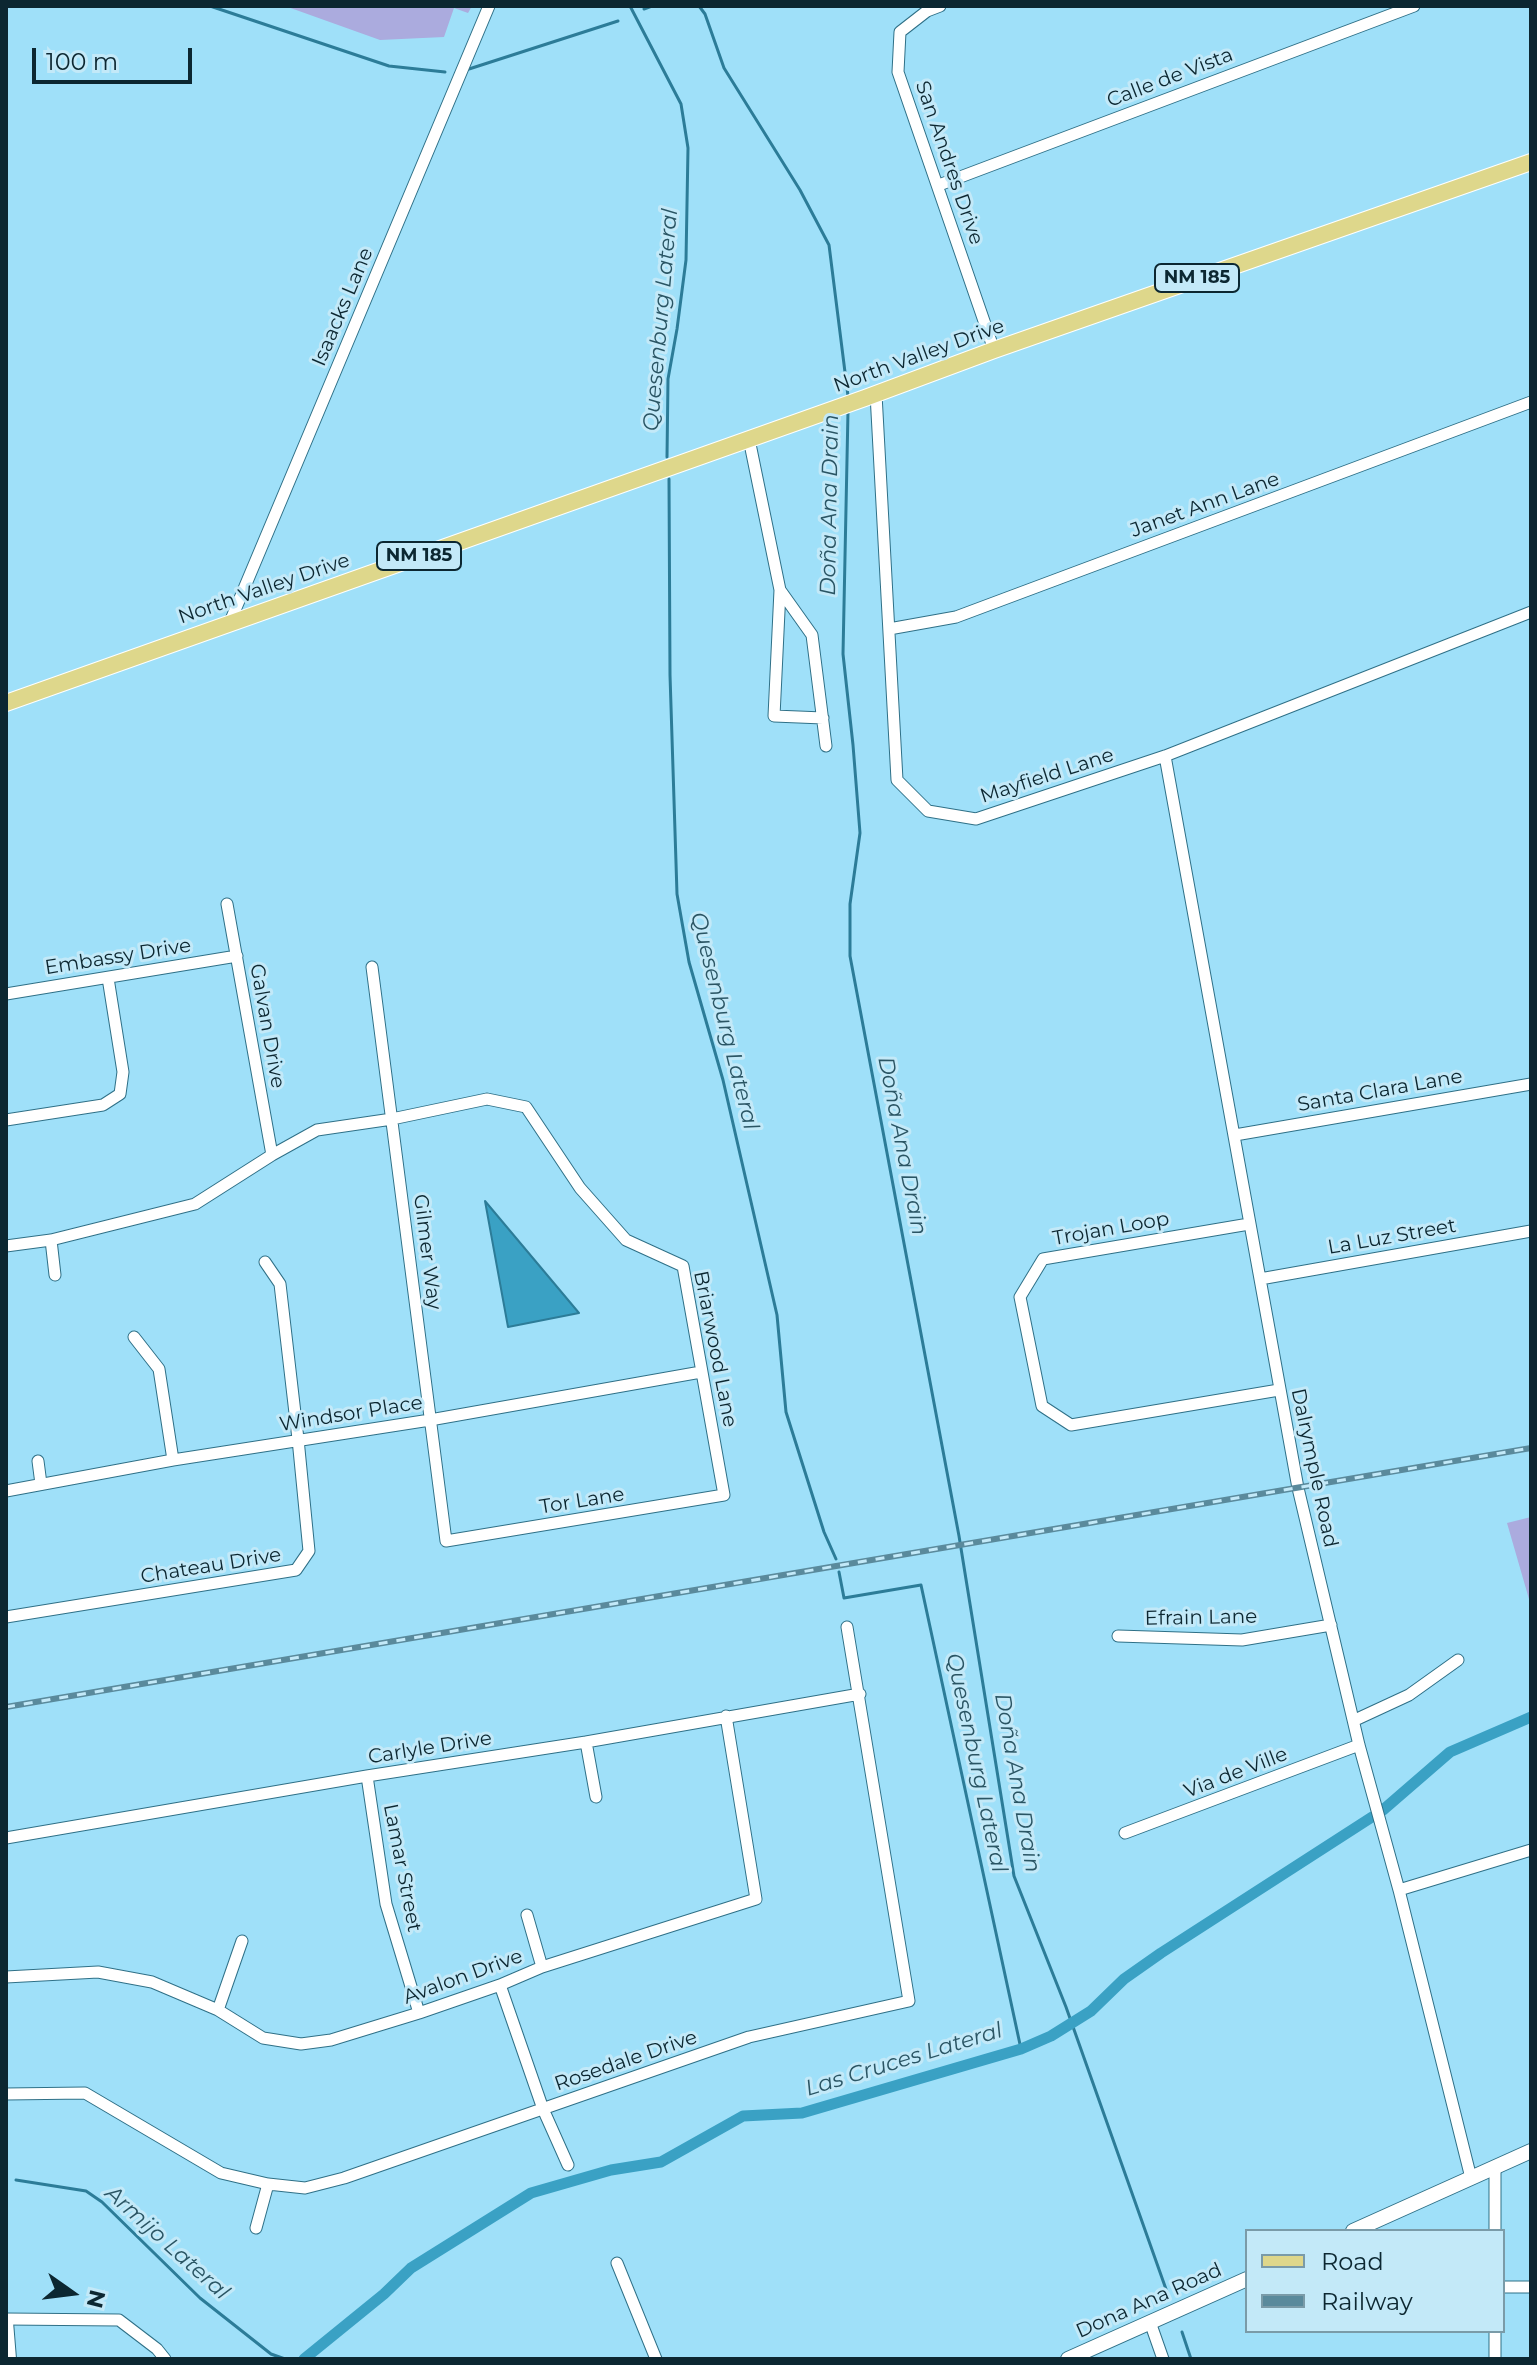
<!DOCTYPE html>
<meta charset="utf-8">
<style>
body{margin:0}
#map{position:relative;width:1537px;height:2365px;overflow:hidden;background:#9fe0f9;font-family:Montserrat,sans-serif}
canvas{display:block}
.frame{position:absolute;inset:0;border:8px solid #0c2731;pointer-events:none}
.legend{position:absolute;left:1245px;top:2229px;width:260px;height:104px;box-sizing:border-box;background:#c3e9f8;border:2px solid #7a9ba8;margin:0;padding:10px 14px;list-style:none;font-size:24px;color:#0c2731}
.legend li{display:flex;align-items:center;gap:16px;height:40px}
.legend b{width:40px;border:2px solid #7a9ba8}
.north{position:absolute;left:32px;top:2253px;width:80px;height:80px;-webkit-text-stroke:6px #c3e9f8;paint-order:stroke;rotate:104deg;font-size:22px;font-weight:700;line-height:32px;text-align:center;color:#0c2731}
.north::after{content:'';display:block;margin:auto;width:28px;height:36px;background:#0c2731;clip-path:polygon(50% 0,100% 100%,50% 72%,0 100%)}
.scale{position:absolute;left:32px;top:48px;width:160px;height:36px;box-sizing:border-box;border:4px solid #0c2731;border-top:0;padding-left:10px;font-size:24px;line-height:28px;white-space:nowrap;color:#0c2731;-webkit-text-stroke:6px #c3e9f8;paint-order:stroke}
</style>
<div id="map">
<canvas width="1537" height="2365"></canvas>
<div class="frame"></div>
<ul class="legend">
<li><b style="height:10px;background:#ded78b"></b>Road</li>
<li><b style="height:10px;background:#5a8a9c"></b>Railway</li>
</ul>
<div class="north">N</div>
<div class="scale">100 m</div>
</div>
<script>
const ctx = document.querySelector('canvas').getContext('2d');
ctx.lineJoin = 'round';
function paint(path, color) { ctx.fillStyle = color; ctx.fill(path, 'evenodd'); }
function stroke(path, color, width, dash) { ctx.strokeStyle = color; ctx.lineWidth = width; ctx.lineCap = dash ? 'butt' : 'round'; ctx.setLineDash(dash || []); ctx.stroke(path); }
function write(font, color, halo, rows, align = 'center') {
  ctx.font = font + ' Montserrat,sans-serif'; ctx.lineWidth = 6; ctx.setLineDash([]); ctx.textBaseline = 'middle'; ctx.strokeStyle = halo; ctx.fillStyle = color; for (const [text, x, y, turn = 0] of rows) {
    ctx.save(); ctx.translate(x, y); ctx.rotate((+turn || 0) * Math.PI / 180); ctx.textAlign = isNaN(turn) ? turn : align; if (halo) ctx.strokeText(text, 0, 0); ctx.fillText(text, 0, 0); ctx.restore();
  }
}
const green = new Path2D(`
 M 285,6 L 472,6 L 468,13 L 454,8 L 444,37 L 380,40 Z
 M 1531,1517 L 1531,1606 L 1507,1523 Z`);
const water = new Path2D(`
 M 485,1201 L 579,1313 L 508,1327 Z`);
const stream = new Path2D(`
 M 210,6 L 389,66 L 445,72
 M 630,6 L 681,104 L 688,148 L 686,260 L 677,329 L 668,379 L 667,457
 M 699,6 L 705,14 L 724,68 L 800,190 L 829,245 L 848,396
 M 644,9 L 652,6
 M 469,69 L 618,21
 M 848,411 L 843,654 L 853,745 L 860,833 L 850,904 L 850,956 L 959,1536 L 1014,1876 L 1066,2007 L 1167,2292
 M 669,479 L 670,675 L 677,894 L 689,962 L 723,1080 L 777,1315 L 786,1412 L 824,1532 L 836,1559
 M 839,1572 L 844,1598 L 921,1585 L 1021,2049
 M 16,2180 L 86,2191 L 102,2202 L 200,2298 L 271,2354 L 285,2359
 M 1182,2332 L 1191,2359`);
const canal = new Path2D(`
 M 1383,1810 L 1450,1752 L 1531,1717
 M 304,2359 L 384,2294 L 411,2268 L 531,2193 L 611,2170 L 661,2162 L 743,2116 L 802,2113 L 1021,2049 L 1051,2036 L 1091,2011 L 1124,1979 L 1161,1953 L 1372,1817`);
const minor = new Path2D(`
 M 940,6 L 927,11 L 900,32 L 898,72 L 994,350
 M 939,185 L 1414,6
 M 876,394 L 897,780 L 928,811 L 976,819 L 1165,756 L 1531,612
 M 749,439 L 780,590 L 812,635 L 826,746
 M 780,590 L 774,716 L 823,718
 M 230,622 L 489,6
 M 889,629 L 956,617 L 1531,402
 M 1165,756 L 1298,1488 L 1359,1745 L 1399,1890 L 1471,2178
 M 227,904 L 272,1155
 M 6,994 L 237,956
 M 6,1120 L 103,1105 L 120,1094 L 123,1072 L 108,978
 M 1235,1135 L 1531,1084
 M 1249,1224 L 1043,1259 L 1020,1297 L 1042,1406 L 1071,1425 L 1279,1390
 M 51,1240 L 55,1275
 M 6,1246 L 51,1240 L 195,1204 L 272,1155 L 317,1130 L 392,1119 L 487,1099 L 526,1107 L 580,1188 L 626,1240 L 683,1266 L 724,1495 L 446,1541 L 372,967
 M 1260,1279 L 1531,1231
 M 134,1337 L 159,1369 L 173,1460
 M 38,1461 L 41,1484
 M 6,1491 L 173,1460 L 430,1420 L 701,1372
 M 6,1617 L 296,1570 L 309,1551 L 298,1439 L 280,1284 L 265,1262
 M 1118,1636 L 1242,1640 L 1331,1625
 M 1355,1720 L 1409,1695 L 1458,1660
 M 586,1742 L 596,1797
 M 367,1776 L 386,1904 L 419,2013
 M 1125,1833 L 1359,1745
 M 6,1838 L 367,1776 L 586,1742 L 860,1694
 M 1399,1890 L 1531,1850
 M 527,1915 L 542,1967
 M 6,1977 L 98,1972 L 152,1982 L 218,2010 L 263,2038 L 301,2044 L 331,2040 L 419,2013 L 500,1985 L 542,1967 L 756,1899 L 726,1716
 M 500,1985 L 543,2109 L 568,2165
 M 218,2010 L 242,1941
 M 6,2094 L 85,2093 L 221,2173 L 268,2184 L 305,2188 L 344,2178 L 749,2037 L 909,2001 L 847,1627
 M 1495,2166 L 1495,2231
 M 256,2228 L 268,2184
 M 617,2263 L 656,2359
 M 1503,2287 L 1531,2287
 M 6,2319 L 119,2320 L 157,2349 L 165,2359
 M 1150,2322 L 1163,2359
 M 1495,2359 L 1495,2331`);
const tertiary = new Path2D(`
 M 1353,2231 L 1531,2151
 M 6,2322 L 9,2359
 M 1068,2359 L 1247,2279`);
const primary = new Path2D(`
 M 6,703 L 865,398 L 994,350 L 1531,162`);
const rail = new Path2D(`
 M 6,1707 L 1531,1448`);
const shields = [
 [1197,278,84],
 [419,556,84]
];
const shieldNames = [
 ["NM 185",1197,278],
 ["NM 185",419,556]
];
const streetNames = [
 ["Calle de Vista",1170,78,-21],
 ["San Andres Drive",949,163,71],
 ["Isaacks Lane",343,307,-67],
 ["North Valley Drive",919,356,-20],
 ["Janet Ann Lane",1205,505,-20],
 ["North Valley Drive",264,589,-19],
 ["Mayfield Lane",1047,776,-18],
 ["Embassy Drive",118,957,-9],
 ["Galvan Drive",267,1026,80],
 ["Santa Clara Lane",1380,1091,-10],
 ["Trojan Loop",1111,1229,-10],
 ["La Luz Street",1392,1237,-10],
 ["Gilmer Way",427,1252,83],
 ["Briarwood Lane",715,1349,79],
 ["Windsor Place",351,1414,-9],
 ["Dalrymple Road",1314,1468,78],
 ["Tor Lane",582,1501,-9],
 ["Chateau Drive",211,1566,-9],
 ["Efrain Lane",1201,1618,-1],
 ["Carlyle Drive",430,1748,-9],
 ["Via de Ville",1236,1773,-21],
 ["Lamar Street",402,1868,79],
 ["Avalon Drive",463,1977,-20],
 ["Rosedale Drive",626,2061,-19],
 ["Dona Ana Road",1149,2301,-24]
];
const waterNames = [
 ["Quesenburg Lateral",661,320,-85],
 ["Doña Ana Drain",830,505,-89],
 ["Quesenburg Lateral",724,1021,76],
 ["Doña Ana Drain",902,1146,79],
 ["Quesenburg Lateral",976,1763,78],
 ["Doña Ana Drain",1017,1783,80],
 ["Las Cruces Lateral",904,2060,-17],
 ["Armijo Lateral",167,2243,42]
];
paint(green, '#ababde');
paint(water, '#3aa1c4');
stroke(water, '#2c7c98', 2);
stroke(stream, '#2c7c98', 3);
stroke(canal, '#3aa1c4', 11);
stroke(minor, '#2f7087', 13);
stroke(tertiary, '#2f7087', 16);
stroke(primary, '#fff', 18);
stroke(minor, '#fff', 11);
stroke(tertiary, '#fff', 14);
stroke(primary, '#ded78b', 16);
stroke(rail, '#5a8a9c', 6);
stroke(rail, '#c3e9f8', 3, [9]);
for (const [x, y, w] of shields) { const box = new Path2D(); box.roundRect(x - w / 2, y - 14, w, 28, 6); ctx.fillStyle = '#c3e9f8'; ctx.fill(box); stroke(box, '#0c2731', 2); }
write('bold 18px', '#0c2731', null, shieldNames);
write('20px', '#0c2731', '#c3e9f8', streetNames);
write('italic 22px', '#2a5564', '#c3e9f8', waterNames);
</script>
